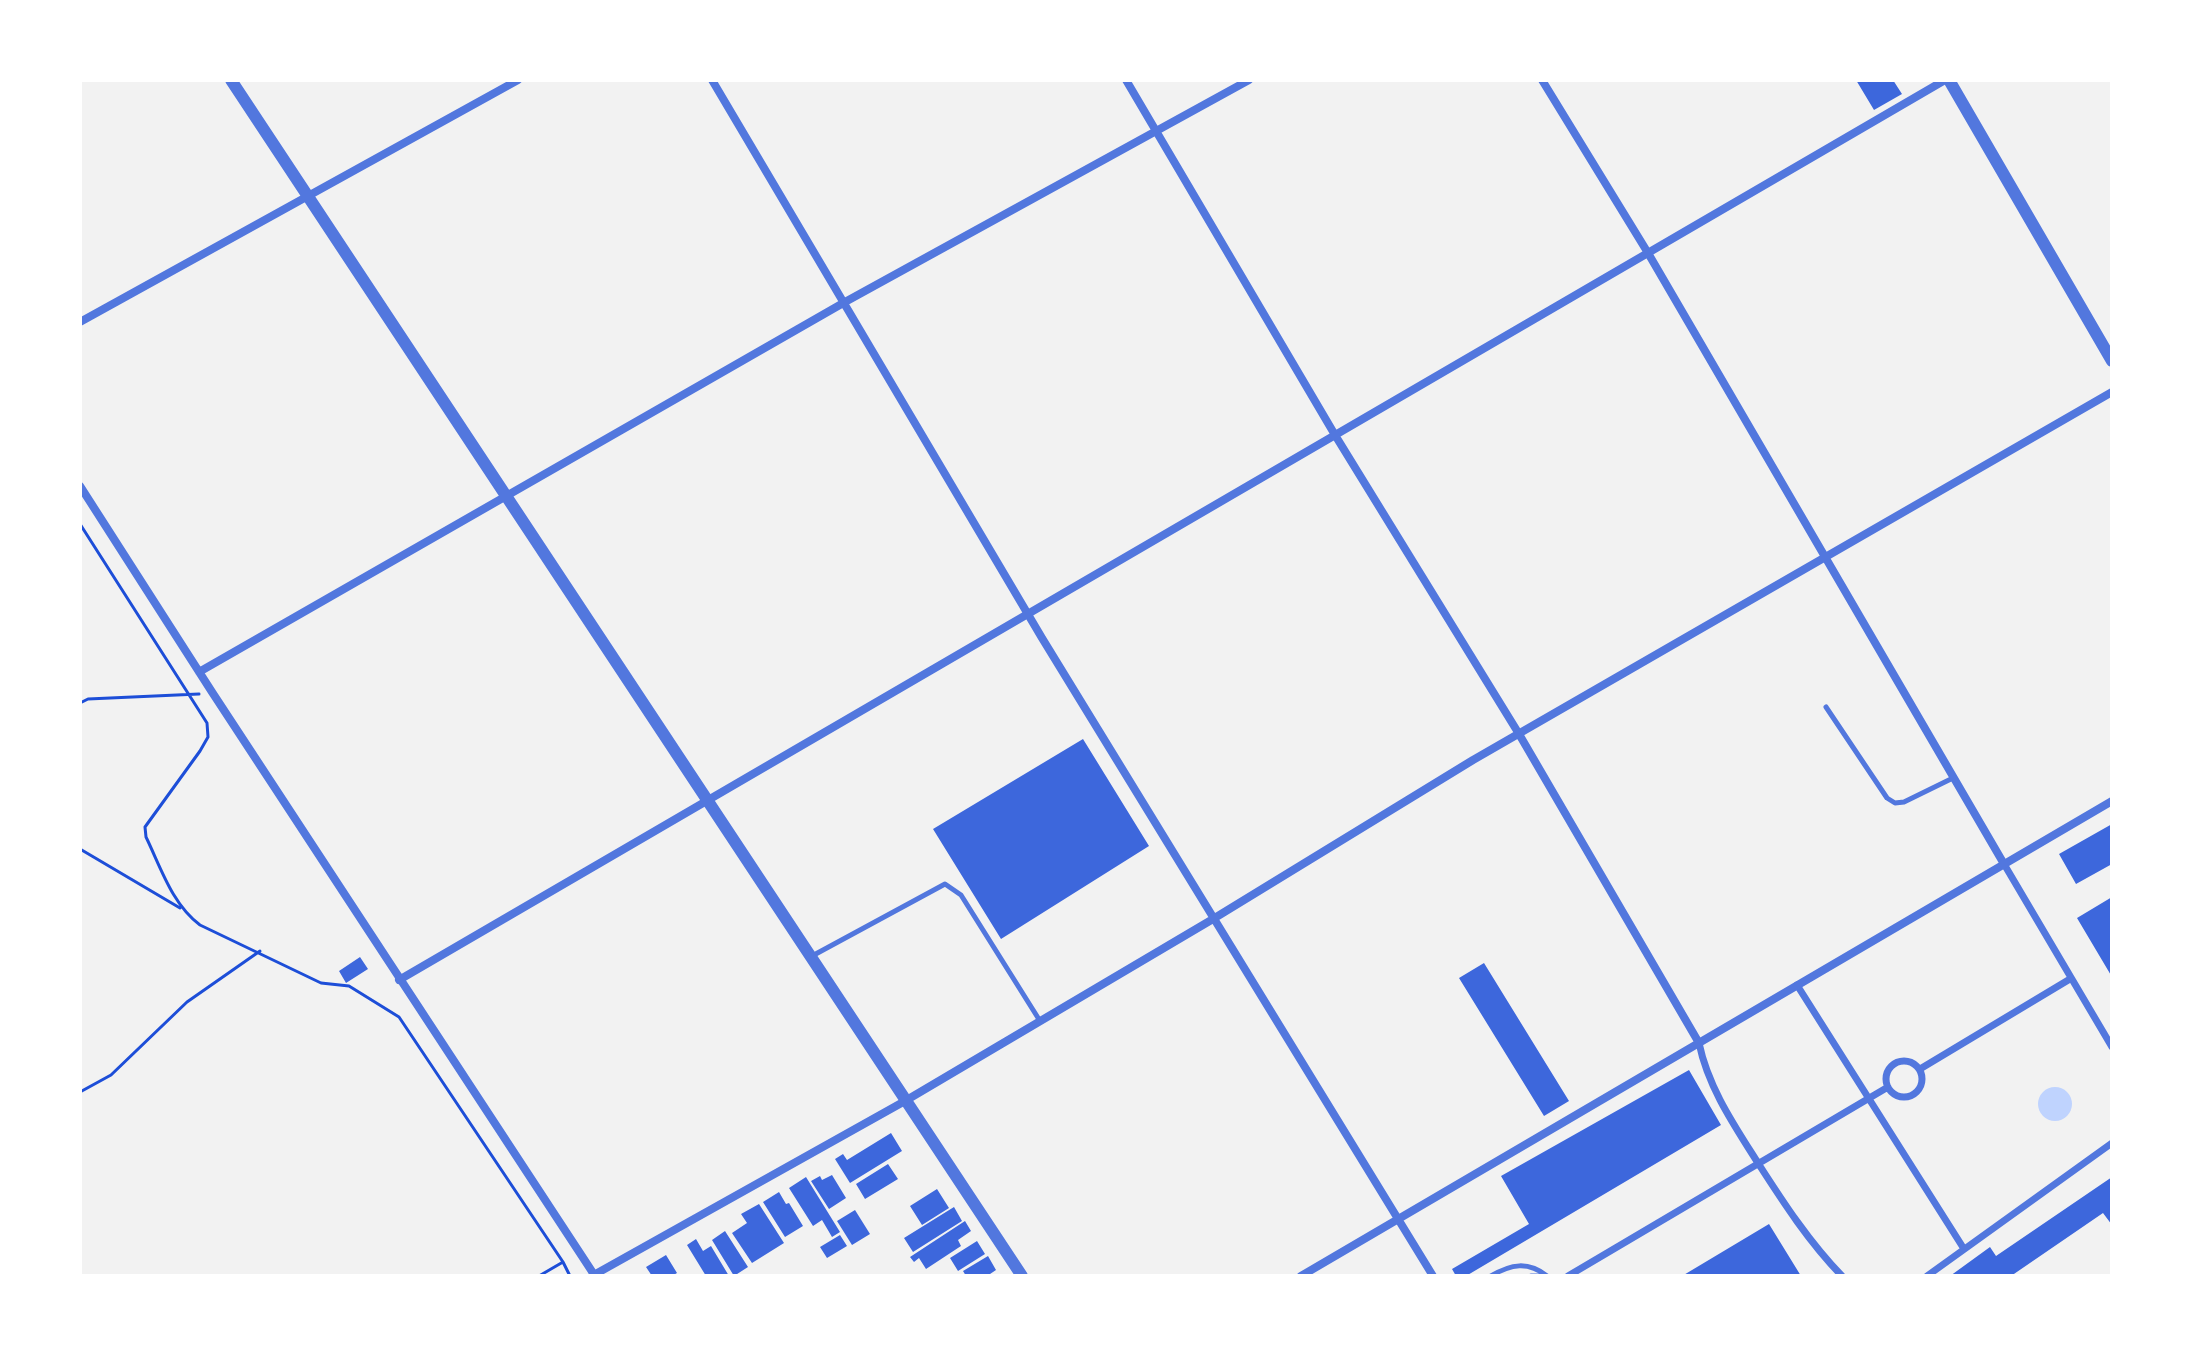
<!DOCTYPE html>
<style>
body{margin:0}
#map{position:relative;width:2192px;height:1356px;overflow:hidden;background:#f2f2f2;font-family:Ubuntu,sans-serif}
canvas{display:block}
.frame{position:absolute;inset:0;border:82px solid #fff;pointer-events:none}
</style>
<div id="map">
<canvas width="2192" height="1356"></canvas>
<div class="frame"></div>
</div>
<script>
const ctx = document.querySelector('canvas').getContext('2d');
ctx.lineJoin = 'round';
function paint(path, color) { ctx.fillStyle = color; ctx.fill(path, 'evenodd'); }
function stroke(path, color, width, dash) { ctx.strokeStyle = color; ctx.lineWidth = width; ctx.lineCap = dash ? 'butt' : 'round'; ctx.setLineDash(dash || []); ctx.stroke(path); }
const water = new Path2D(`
 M2038 1104a17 17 0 1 1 34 0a17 17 0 1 1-34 0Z`);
const building = new Path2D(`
 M 1856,80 L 1893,80 L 1902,94 L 1874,110 Z
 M 1083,739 L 1149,846 L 1001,939 L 933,829 Z
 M 2112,824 L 2112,864 L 2076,884 L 2059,854 Z
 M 2112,897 L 2112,977 L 2077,918 Z
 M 360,957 L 368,969 L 346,983 L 339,971 Z
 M 1484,963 L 1569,1101 L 1544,1116 L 1459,978 Z
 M 1689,1070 L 1721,1125 L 1466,1276 L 1456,1276 L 1452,1269 L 1529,1224 L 1501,1176 Z
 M 891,1133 L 902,1151 L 850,1183 L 835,1159 L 843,1154 L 847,1160 Z
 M 888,1164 L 898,1179 L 865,1199 L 856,1184 Z
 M 832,1175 L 846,1198 L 829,1209 L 811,1181 L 820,1176 L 822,1180 Z
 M 806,1177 L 840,1232 L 832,1237 L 822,1220 L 813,1226 L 789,1188 Z
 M 2112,1177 L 2112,1225 L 2103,1213 L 2011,1276 L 1950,1276 L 1990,1247 L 1996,1256 Z
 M 937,1189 L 949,1208 L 922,1225 L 910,1206 Z
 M 779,1192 L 786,1204 L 789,1203 L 803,1226 L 785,1237 L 763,1202 Z
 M 759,1204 L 784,1243 L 752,1263 L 732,1233 L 747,1223 L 741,1214 Z
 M 954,1207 L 962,1221 L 913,1252 L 904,1238 Z
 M 855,1210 L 870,1234 L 852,1245 L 837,1221 Z
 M 965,1221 L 971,1231 L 958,1240 L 961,1246 L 926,1269 L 919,1258 L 914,1262 L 910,1257 Z
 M 1769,1224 L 1801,1276 L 1682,1276 Z
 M 725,1231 L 748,1267 L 734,1276 L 712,1240 Z
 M 840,1235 L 847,1246 L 827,1258 L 820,1247 Z
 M 696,1239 L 703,1251 L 711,1246 L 729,1276 L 706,1276 L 687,1245 Z
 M 977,1241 L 985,1254 L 958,1271 L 950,1258 Z
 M 666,1255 L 677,1273 L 672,1276 L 652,1276 L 646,1267 Z
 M 988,1256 L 996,1270 L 987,1276 L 966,1276 L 963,1271 Z`);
const path = new Path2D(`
 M 80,524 L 207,723 L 208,737 L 200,751 L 145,827 L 146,837 C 161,868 172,904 200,925 L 321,983 L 349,986 L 399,1017 L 563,1262 L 539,1276
 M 80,703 L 88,699 L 199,694
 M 80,849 L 180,908
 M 80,1092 L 111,1075 L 187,1002 L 260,951
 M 563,1262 L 570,1276`);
const service = new Path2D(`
 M 1826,707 L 1887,798 L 1895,803 L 1904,802 L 1953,778
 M 812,956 L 945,884 L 961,895 L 1040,1021
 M 1491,1276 C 1511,1264 1528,1261 1547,1276
 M 1531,1276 L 1542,1276`);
const pedestrian = new Path2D(`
 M 2004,864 L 2112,1047
 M 1797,985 L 1964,1249
 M 1699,1043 C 1708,1087 1734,1125 1758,1163 C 1783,1202 1809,1242 1842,1276
 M1886 1079a18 18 0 1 1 36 0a18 18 0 1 1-36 0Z
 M 1920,1069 L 2070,979
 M 1568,1276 L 1888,1087
 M 1927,1276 L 2112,1143`);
const minor = new Path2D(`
 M 712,80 L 1042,638 L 1433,1276
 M 1126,80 L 1335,435 L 1519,734 L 1699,1043
 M 1542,80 L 1648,253 L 2004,864
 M 80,322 L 518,80
 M 80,486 L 212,692 L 595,1276
 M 199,672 L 845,302 L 1249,80
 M 399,980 L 1945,80
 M 592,1276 L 905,1101 L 1213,919 L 1473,760 L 2112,392
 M 1301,1276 L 2112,801`);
const tertiary = new Path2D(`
 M 231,80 L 1022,1276
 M 1949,80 L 2112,361`);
paint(water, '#bfd3fe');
paint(building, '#3d67dc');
stroke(path, '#1d4ed8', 3);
stroke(service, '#5277de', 5);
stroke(pedestrian, '#5277de', 7);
stroke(minor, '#5277de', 8);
stroke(tertiary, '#5277de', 12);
</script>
